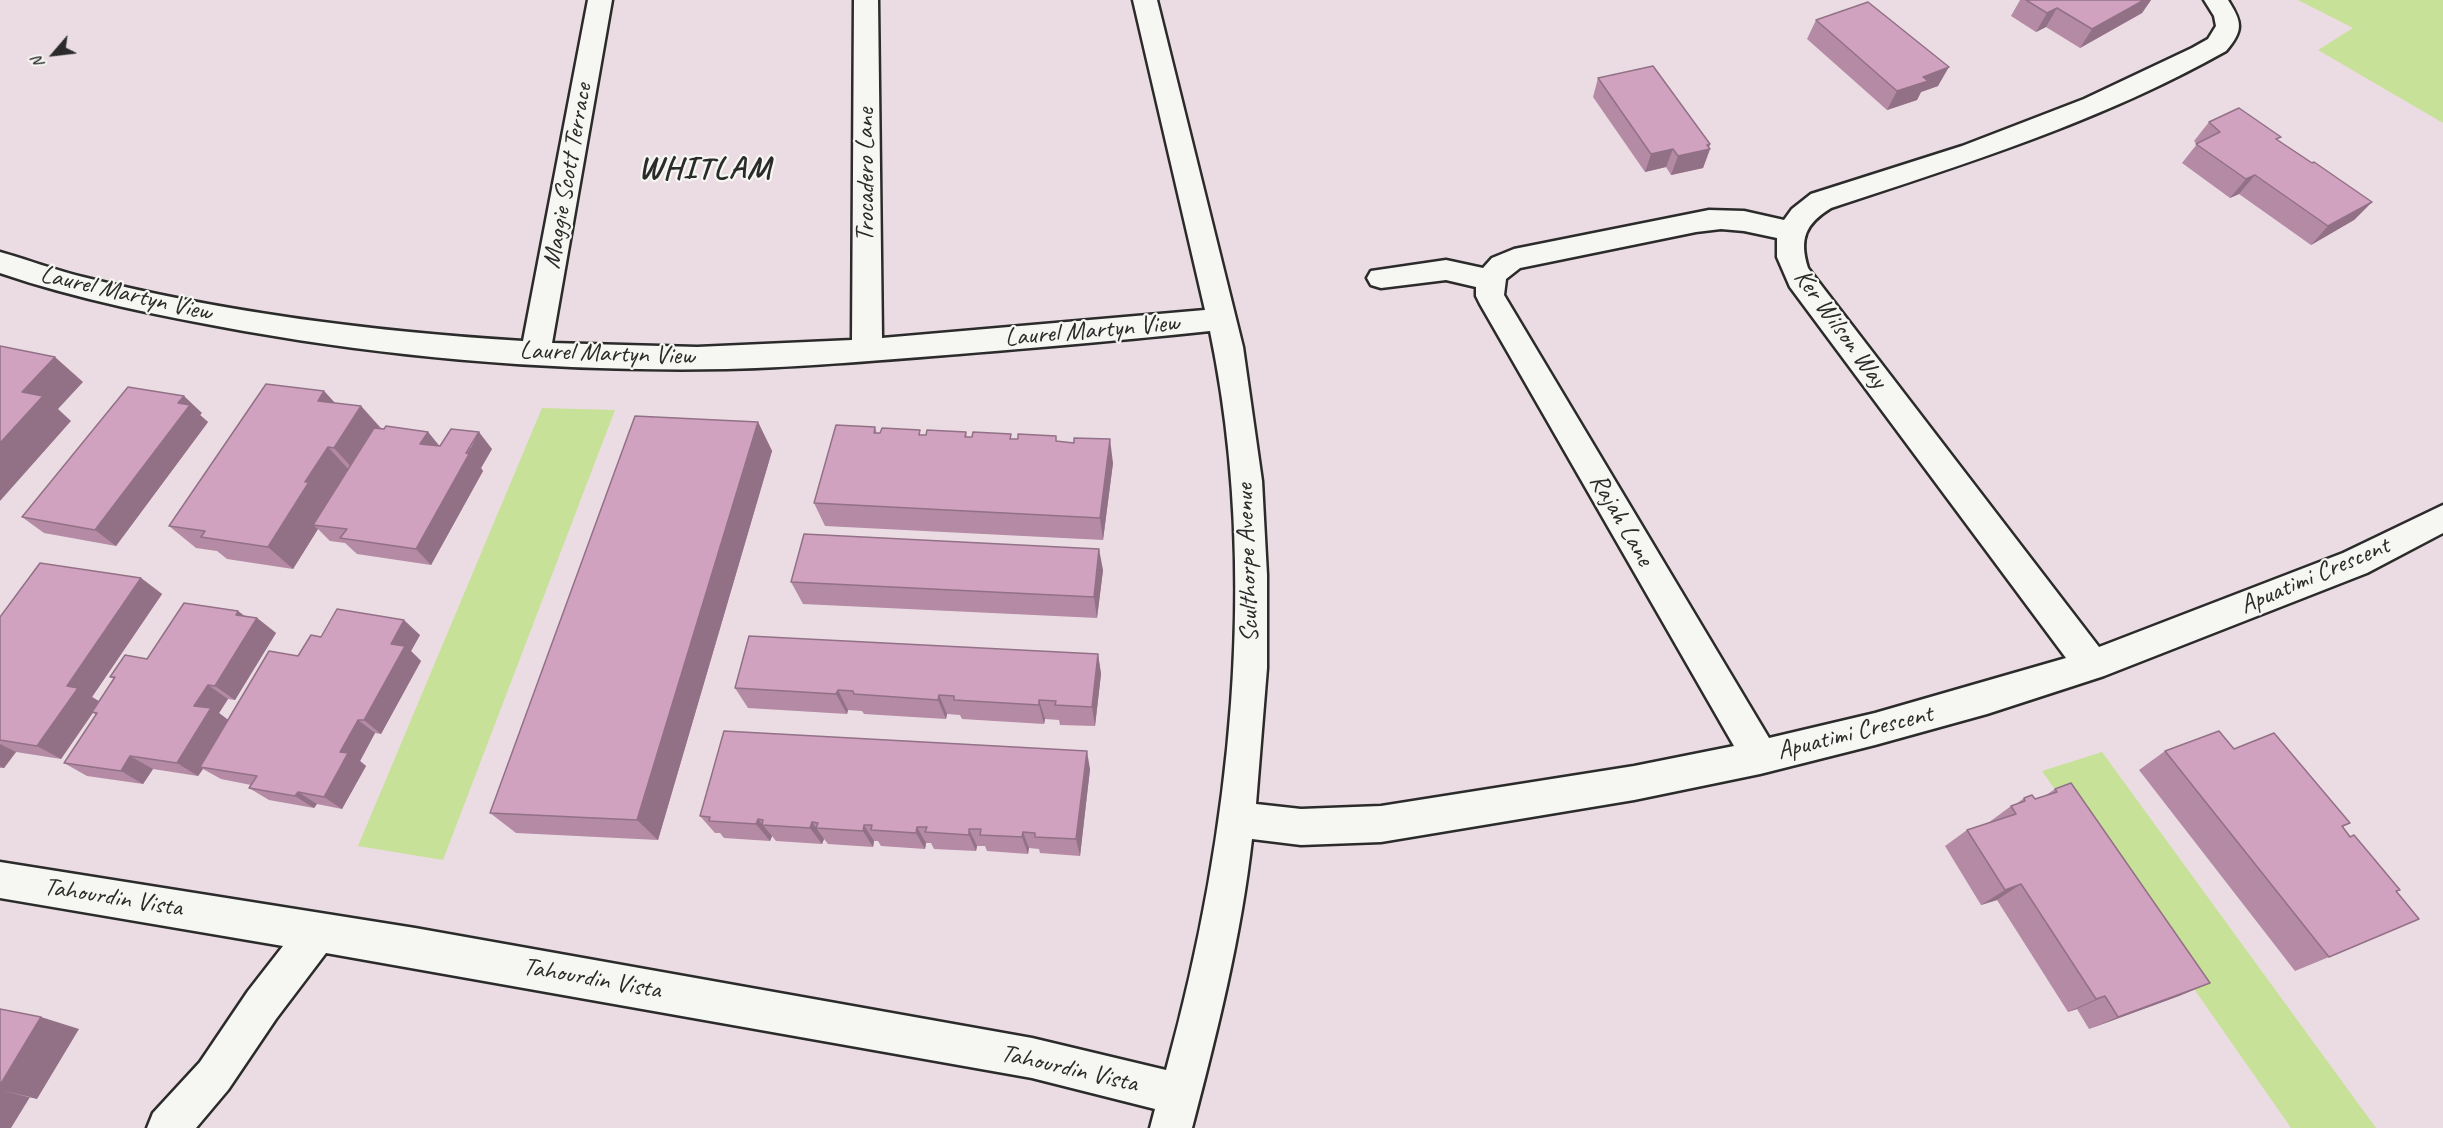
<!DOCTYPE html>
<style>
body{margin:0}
#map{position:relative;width:2443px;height:1128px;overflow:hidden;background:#ebdce3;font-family:Caveat,sans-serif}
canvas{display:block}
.north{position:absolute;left:24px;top:24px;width:60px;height:60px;-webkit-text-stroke:4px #f6f6f2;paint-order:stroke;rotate:242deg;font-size:16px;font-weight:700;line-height:24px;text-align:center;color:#2b2b2b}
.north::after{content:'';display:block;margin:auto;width:21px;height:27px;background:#2b2b2b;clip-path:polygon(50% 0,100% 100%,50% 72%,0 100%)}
</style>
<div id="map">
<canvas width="2443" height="1128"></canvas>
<div class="north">N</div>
</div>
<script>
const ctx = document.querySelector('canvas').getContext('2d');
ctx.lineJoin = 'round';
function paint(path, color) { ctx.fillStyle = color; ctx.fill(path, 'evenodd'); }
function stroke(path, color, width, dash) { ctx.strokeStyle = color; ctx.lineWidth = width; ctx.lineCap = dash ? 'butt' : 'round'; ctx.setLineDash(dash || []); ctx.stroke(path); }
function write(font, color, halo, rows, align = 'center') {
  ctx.font = font + ' Caveat,sans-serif'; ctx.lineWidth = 4.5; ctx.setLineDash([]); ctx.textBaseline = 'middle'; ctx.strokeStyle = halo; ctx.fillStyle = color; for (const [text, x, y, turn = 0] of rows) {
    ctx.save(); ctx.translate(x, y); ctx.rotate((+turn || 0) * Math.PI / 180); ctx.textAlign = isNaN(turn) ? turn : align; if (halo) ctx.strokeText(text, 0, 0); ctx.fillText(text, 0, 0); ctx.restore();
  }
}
const green = new Path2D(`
 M 2298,0 L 2443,0 L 2443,123 L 2318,50 L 2353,28 Z
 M 542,408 L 615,410 L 443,860 L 358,846 Z
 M 2102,752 L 2376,1128 L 2291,1128 L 2042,771 Z`);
const minor = new Path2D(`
 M 588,0 L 612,0 L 552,343 L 697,347 L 852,340 L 854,0 L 878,0 L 882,338 L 1205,310 L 1133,0 L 1157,0 L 1243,347 L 1262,481 L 1267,575 L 1267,668 L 1256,804 L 1301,809 L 1381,806 L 1634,766 L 1734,746 L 1480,304 L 1476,296 L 1476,287 L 1446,280 L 1381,288 L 1371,285 L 1367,278 L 1371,271 L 1446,260 L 1483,268 L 1492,258 L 1514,249 L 1709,210 L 1744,211 L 1784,220 L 1792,209 L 1811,194 L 1962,146 L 2084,99 L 2192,48 L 2208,39 L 2216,26 L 2214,16 L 2204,0 L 2228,0 C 2242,22 2244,30 2226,51 C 2102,121 1965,164 1831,208 C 1805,224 1799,239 1808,268 L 2099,647 L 2343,553 L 2443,505 L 2443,533 L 2367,573 L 2104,676 L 1987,714 L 1875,745 L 1760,774 L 1634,800 L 1381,842 L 1301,845 L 1252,839 C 1241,937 1217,1033 1192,1128 L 1150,1128 L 1155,1109 L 1032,1078 L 326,953 L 276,1019 L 228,1090 L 196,1128 L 147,1128 L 153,1113 L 200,1062 L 248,991 L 283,946 L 0,898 L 0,862 L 415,928 L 1032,1038 L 1166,1070 C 1231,835 1260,572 1210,331 C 1126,340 1043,347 959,354 C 882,360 804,367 727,369 C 566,372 403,359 244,331 C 162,316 79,300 0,273 L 0,252 C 28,260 55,270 83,277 C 226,313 376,332 523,341 ZM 1721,229 L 1744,231 L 1777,238 L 1777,257 L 1790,287 L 2066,658 L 1875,713 L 1769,738 L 1504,295 L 1506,279 L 1520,268 L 1696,232 Z`);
const wall = new Path2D(`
 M 2020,0 L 2151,0 L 2142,13 L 2080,48 L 2046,27 L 2036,32 L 2011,16 Z
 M 1816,20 L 1938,86 L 1921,92 L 1917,100 L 1887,110 L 1807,39 Z
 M 1598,78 L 1710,144 L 1709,147 L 1710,149 L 1703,168 L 1671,175 L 1666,167 L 1645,172 L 1593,97 Z
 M 2209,122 L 2278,140 L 2372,202 L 2354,220 L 2311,245 L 2239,194 L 2230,198 L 2182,163 L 2197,144 L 2194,141 Z
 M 324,391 L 335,403 L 361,406 L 382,429 L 428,432 L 439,446 L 492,449 L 481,468 L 483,471 L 431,565 L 357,554 L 345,543 L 330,541 L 318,529 L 293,569 L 227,559 L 217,551 L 196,548 L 169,526 Z
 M 202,413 L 200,415 L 208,422 L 116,546 L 44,533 L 22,517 Z
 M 758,422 L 772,451 L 658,840 L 516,833 L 490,813 Z
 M 875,427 L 877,433 L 926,435 L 966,432 L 967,437 L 1057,442 L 1113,463 L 1103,540 L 825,526 L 814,503 Z
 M 1103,570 L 1097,618 L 803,604 L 791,582 Z
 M 141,578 L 162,594 L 92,697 L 99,701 L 114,679 L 110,677 L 238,611 L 245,616 L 257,618 L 276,633 L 235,700 L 228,699 L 219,713 L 228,720 L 298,656 L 321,637 L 420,635 L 411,651 L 421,661 L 381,734 L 375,733 L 360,761 L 366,766 L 342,809 L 317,804 L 314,808 L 269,800 L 249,788 L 251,785 L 221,779 L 203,769 L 198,776 L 153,769 L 143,784 L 87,776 L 64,763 L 96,715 L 93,713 L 61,759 L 16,752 L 4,768 L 0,768 L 0,617 Z
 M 1098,654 L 1101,674 L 1095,726 L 1060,725 L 1059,720 L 1045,719 L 1044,724 L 962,719 L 960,715 L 947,714 L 946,719 L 864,714 L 862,711 L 848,710 L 847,714 L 748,708 L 735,688 Z
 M 2234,749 L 2350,823 L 2343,827 L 2396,892 L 2329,957 L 2295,971 L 2139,770 L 2165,751 Z
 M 1090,769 L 1080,856 L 1040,853 L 1039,849 L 1029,848 L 1028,854 L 987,851 L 985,846 L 977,846 L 976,851 L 934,849 L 931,843 L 926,843 L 925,849 L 881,846 L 878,841 L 874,841 L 873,847 L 828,844 L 824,839 L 822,844 L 776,841 L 772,836 L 770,841 L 724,838 L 720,833 L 715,833 L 700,816 Z
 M 2055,789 L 2210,983 L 2179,996 L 2089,1029 L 2077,1009 L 2068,1012 L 1997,900 L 1981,905 L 1945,846 L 1967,830 L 1988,823 L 2011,806 L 2015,805 L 2024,798 L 2035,799 L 2046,795 Z`);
const shadedWall = new Path2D(`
 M 2144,0 L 2151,0 L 2142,13 L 2080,48 L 2092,29 Z
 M 2057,8 L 2046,27 L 2036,32 L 2047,13 Z
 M 1949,67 L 1938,86 L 1921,92 L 1917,100 L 1887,110 L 1897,91 L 1923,77 Z
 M 1710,144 L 1708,150 L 1710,149 L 1703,168 L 1671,175 L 1678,156 Z
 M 1673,149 L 1666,167 L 1645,172 L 1651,154 Z
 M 2255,175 L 2239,194 L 2230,198 L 2246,179 Z
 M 2372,202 L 2354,220 L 2311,245 L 2328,226 Z
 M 55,357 L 83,382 L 58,409 L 71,421 L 0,501 L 0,443 L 22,392 Z
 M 324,391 L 346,415 L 318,401 Z
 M 184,396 L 202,413 L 200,415 L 208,422 L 116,546 L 95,530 L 178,403 Z
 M 361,406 L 382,430 L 356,472 L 334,448 Z
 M 758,422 L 772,451 L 658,840 L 637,820 Z
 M 428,432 L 442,449 L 420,444 Z
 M 479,432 L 492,449 L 481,468 L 483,471 L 431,565 L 416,549 Z
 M 1110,439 L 1113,463 L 1103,540 L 1100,518 Z
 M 328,447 L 350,471 L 313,525 L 318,529 L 293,569 L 268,547 L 305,482 Z
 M 1099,549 L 1103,570 L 1097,618 L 1094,597 Z
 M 141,578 L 162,594 L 92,697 L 100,702 L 61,759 L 37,746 L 67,686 Z
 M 238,611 L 254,624 L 257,618 L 276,633 L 235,700 L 215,686 L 236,615 Z
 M 404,620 L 420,635 L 411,651 L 421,661 L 381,734 L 364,720 L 391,644 Z
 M 1098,654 L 1101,674 L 1095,726 L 1092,707 Z
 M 208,685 L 228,699 L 219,713 L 231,722 L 200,767 L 203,769 L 198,776 L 177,763 L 194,706 Z
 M 838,690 L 848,710 L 847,714 L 836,694 Z
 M 939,695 L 947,714 L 946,719 L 938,700 Z
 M 1039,700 L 1045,719 L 1044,724 L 1039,705 Z
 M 358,720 L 375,733 L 360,761 L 366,766 L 342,809 L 324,797 L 340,752 Z
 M 0,744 L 16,752 L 4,768 L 0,766 Z
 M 1087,751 L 1090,769 L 1080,856 L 1076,839 Z
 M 130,756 L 153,769 L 143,784 L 121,771 Z
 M 298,792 L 317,804 L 314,808 L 295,796 Z
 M 758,819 L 772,836 L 770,841 L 756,824 Z
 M 812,822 L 824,839 L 822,844 L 810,828 Z
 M 864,825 L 874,841 L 873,847 L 863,831 Z
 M 917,827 L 926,843 L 925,849 L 916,833 Z
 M 969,829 L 977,846 L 976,851 L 969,835 Z
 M 1023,832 L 1029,848 L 1028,854 L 1022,837 Z
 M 2021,884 L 1997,900 L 1981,905 L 2005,890 Z
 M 2210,983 L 2179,996 L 2089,1029 L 2118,1017 Z
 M 2105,996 L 2077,1009 L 2068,1012 L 2096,999 Z
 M 41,1017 L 79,1029 L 37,1099 L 0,1090 L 0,1085 Z
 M 0,1090 L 30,1097 L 11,1128 L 0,1128 Z`);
const building = new Path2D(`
 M 2026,0 L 2144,0 L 2092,29 L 2057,8 L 2047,13 Z
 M 1868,2 L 1949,67 L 1923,77 L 1928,81 L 1897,91 L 1816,20 Z
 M 1653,66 L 1710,144 L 1707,145 L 1710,149 L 1678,156 L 1673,149 L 1651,154 L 1598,78 Z
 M 2239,108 L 2281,137 L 2276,139 L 2312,163 L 2314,162 L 2372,202 L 2328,226 L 2255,175 L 2246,179 L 2196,144 L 2220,132 L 2209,122 Z
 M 0,346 L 55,357 L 22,392 L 43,396 L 0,443 Z
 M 266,384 L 324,391 L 318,401 L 361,406 L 334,448 L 328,447 L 305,482 L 309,482 L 268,547 L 201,537 L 205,531 L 169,526 Z
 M 128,387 L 184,396 L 178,403 L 190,405 L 95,530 L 22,517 Z
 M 635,416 L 758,422 L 637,820 L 490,813 Z
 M 836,425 L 875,427 L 874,433 L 880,433 L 882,428 L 920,430 L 919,435 L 926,435 L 927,430 L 966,432 L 965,437 L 972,437 L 973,432 L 1011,434 L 1010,439 L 1018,439 L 1018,434 L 1056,436 L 1056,441 L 1074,443 L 1074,438 L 1110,439 L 1100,518 L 814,503 Z
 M 386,426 L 428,432 L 420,444 L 440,446 L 451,429 L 479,432 L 466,453 L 469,454 L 416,549 L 340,538 L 347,529 L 313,525 L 374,428 L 384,429 Z
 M 804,534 L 1099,549 L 1094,597 L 791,582 Z
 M 40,563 L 141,578 L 67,686 L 78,688 L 37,746 L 0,740 L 0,617 Z
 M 184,603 L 238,611 L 236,615 L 257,618 L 215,686 L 208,685 L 194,706 L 211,708 L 177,763 L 130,756 L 121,771 L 64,763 L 97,713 L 92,712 L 115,677 L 110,677 L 125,655 L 147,659 Z
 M 337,609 L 404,620 L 391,644 L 405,646 L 364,720 L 358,720 L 340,752 L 348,753 L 324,797 L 298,792 L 295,796 L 249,788 L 257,776 L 200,767 L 269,651 L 298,656 L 311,635 L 321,637 Z
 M 749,636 L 1098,654 L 1092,707 L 1055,705 L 1056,701 L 1039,700 L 1039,705 L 954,700 L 954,696 L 939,695 L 938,700 L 854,694 L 853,691 L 838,690 L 836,694 L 735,688 Z
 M 724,731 L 1087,751 L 1076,839 L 1035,837 L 1035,833 L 1023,832 L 1022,837 L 980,835 L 981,829 L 969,829 L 969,835 L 925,832 L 927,827 L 917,827 L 916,833 L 871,830 L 872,825 L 864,825 L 863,831 L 816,828 L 818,823 L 812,822 L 810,828 L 762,825 L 763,820 L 758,819 L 756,824 L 709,821 L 710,817 L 700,816 Z
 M 2219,731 L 2234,749 L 2274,733 L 2350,823 L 2342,826 L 2350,837 L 2354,835 L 2400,890 L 2396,891 L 2419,919 L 2329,957 L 2165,751 Z
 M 2071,783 L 2210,983 L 2118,1017 L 2105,996 L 2096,999 L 2021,884 L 2005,890 L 1967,830 L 2016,814 L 2011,806 L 2025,801 L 2024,798 L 2032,795 L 2035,799 L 2057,792 L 2055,789 Z
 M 0,1009 L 41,1017 L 0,1085 Z`);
const streetNames = [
 ["Trocadero Lane",866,175,-90],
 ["Maggie Scott Terrace",568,176,-80],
 ["Laurel Martyn View",126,294,13],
 ["Ker Wilson Way",1840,329,54],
 ["Laurel Martyn View",1092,331,-5],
 ["Laurel Martyn View",607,354,2],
 ["Rajah Lane",1621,520,60],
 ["Sculthorpe Avenue",1248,563,-92],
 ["Apuatimi Crescent",2315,576,-23],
 ["Apuatimi Crescent",1855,733,-14],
 ["Tahourdin Vista",113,898,9],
 ["Tahourdin Vista",592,979,10],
 ["Tahourdin Vista",1069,1069,13]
];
const districtNames = [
 ["WHITLAM",705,170]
];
paint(green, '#c8e198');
stroke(minor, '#2b2b2b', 5);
paint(minor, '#f6f6f2');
paint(wall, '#b48aa5');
paint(shadedWall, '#927186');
paint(building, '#d1a1c0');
stroke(building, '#927186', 1.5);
write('26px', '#2b2b2b', '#f6f6f2', streetNames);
ctx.letterSpacing = '1.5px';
write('bold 32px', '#2b2b2b', '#f6f6f2', districtNames);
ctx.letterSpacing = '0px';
</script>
